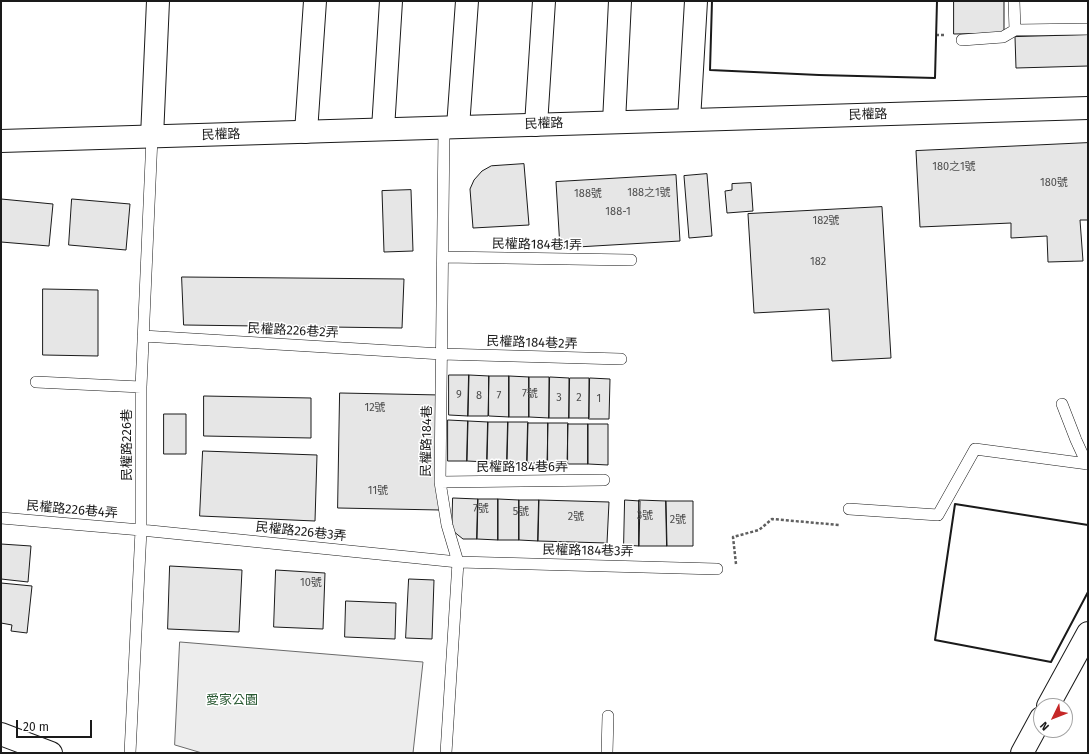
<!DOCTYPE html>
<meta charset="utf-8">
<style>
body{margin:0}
#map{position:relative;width:1089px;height:754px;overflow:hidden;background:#fff;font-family:"Fira Sans",sans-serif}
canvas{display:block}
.frame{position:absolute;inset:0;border:2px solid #1a1a1a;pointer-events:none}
.north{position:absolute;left:1033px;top:698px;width:40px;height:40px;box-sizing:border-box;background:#fff;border:1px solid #a3a3a3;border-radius:50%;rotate:227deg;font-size:11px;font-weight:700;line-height:16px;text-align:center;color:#1a1a1a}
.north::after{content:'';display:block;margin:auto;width:14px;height:18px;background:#c62828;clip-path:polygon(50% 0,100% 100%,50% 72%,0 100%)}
.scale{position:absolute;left:16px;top:720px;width:76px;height:18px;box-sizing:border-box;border:2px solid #1a1a1a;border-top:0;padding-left:5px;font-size:12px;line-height:14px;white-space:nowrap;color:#1a1a1a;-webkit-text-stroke:3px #fff;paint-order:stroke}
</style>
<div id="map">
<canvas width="1089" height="754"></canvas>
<div class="frame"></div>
<div class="north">N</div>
<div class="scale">20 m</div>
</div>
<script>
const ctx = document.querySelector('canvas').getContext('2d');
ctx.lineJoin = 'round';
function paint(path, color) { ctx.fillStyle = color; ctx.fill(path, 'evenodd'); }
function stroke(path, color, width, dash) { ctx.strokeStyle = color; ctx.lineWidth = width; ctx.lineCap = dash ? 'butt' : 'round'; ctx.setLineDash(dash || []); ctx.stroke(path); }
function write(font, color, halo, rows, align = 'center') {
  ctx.font = font + ' "Fira Sans","Noto Sans TC",sans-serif'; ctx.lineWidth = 3; ctx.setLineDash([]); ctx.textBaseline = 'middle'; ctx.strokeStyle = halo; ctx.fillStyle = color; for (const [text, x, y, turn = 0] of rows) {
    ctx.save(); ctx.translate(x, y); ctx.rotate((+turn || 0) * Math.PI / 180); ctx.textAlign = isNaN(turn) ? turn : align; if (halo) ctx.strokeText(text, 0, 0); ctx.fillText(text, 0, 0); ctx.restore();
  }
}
const green = new Path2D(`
 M 180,642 L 423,662 L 413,753 L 202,753 L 175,745 Z`);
const building = new Path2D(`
 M 954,1 L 1004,1 L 1004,33 L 954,34 Z
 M 1088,35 L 1088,66 L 1016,68 L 1015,37 Z
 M 1088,143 L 1088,220 L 1080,220 L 1083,261 L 1048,262 L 1047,236 L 1011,238 L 1011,223 L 920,227 L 916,151 Z
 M 524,164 L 529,225 L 473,228 L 470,189 L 474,180 L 482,171 L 491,166 Z
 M 707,174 L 712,236 L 689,238 L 684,176 Z
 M 676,175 L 680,241 L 560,248 L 556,182 Z
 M 751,183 L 753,211 L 727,213 L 725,191 L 732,190 L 732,184 Z
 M 411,190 L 413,251 L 384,252 L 382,191 Z
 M 1,199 L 53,204 L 49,246 L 1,242 Z
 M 72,199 L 130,204 L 126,250 L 69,245 Z
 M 882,207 L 891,358 L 832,361 L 829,309 L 754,313 L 748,214 Z
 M 182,277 L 404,279 L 402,328 L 184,325 Z
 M 43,289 L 98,290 L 98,356 L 43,355 Z
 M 449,375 L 469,375 L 468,416 L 449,415 Z
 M 469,375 L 489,376 L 488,416 L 468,416 Z
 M 489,376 L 509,376 L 509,417 L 489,416 Z
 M 509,376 L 529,377 L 529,417 L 509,417 Z
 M 529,377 L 549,377 L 549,418 L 529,417 Z
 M 550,377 L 569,378 L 569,418 L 549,418 Z
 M 570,378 L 589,378 L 589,418 L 569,418 Z
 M 590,378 L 610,379 L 609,419 L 589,419 Z
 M 340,393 L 441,395 L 440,510 L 338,508 Z
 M 204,396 L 311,398 L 311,438 L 204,436 Z
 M 164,414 L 186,414 L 186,454 L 164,454 Z
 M 448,420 L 468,421 L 467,461 L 448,461 Z
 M 468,421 L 488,422 L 487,462 L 467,461 Z
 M 488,422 L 508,422 L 507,462 L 487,462 Z
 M 508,422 L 528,422 L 527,463 L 507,462 Z
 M 528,423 L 548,423 L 547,463 L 527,463 Z
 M 548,423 L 568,423 L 567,464 L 548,464 Z
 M 568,424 L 588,424 L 588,464 L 568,464 Z
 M 588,424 L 608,424 L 608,465 L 588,464 Z
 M 203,451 L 317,455 L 315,521 L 200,516 Z
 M 453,498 L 478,499 L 477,539 L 463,539 L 453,531 L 452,522 Z
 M 478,499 L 498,499 L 498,540 L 477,539 Z
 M 498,499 L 519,500 L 519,540 L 498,540 Z
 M 519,500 L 539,500 L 538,541 L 519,540 Z
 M 539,500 L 609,502 L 607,543 L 538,541 Z
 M 625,500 L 640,501 L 639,546 L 624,545 Z
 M 639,500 L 666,501 L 667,546 L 639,546 Z
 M 666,501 L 693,501 L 693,546 L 667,546 Z
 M 1,544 L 31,546 L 28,582 L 1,579 Z
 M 170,566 L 242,570 L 239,632 L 168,629 Z
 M 276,570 L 325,573 L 323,629 L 274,627 Z
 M 409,579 L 434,580 L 432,639 L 406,638 Z
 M 1,583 L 32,586 L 27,633 L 11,631 L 12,625 L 1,623 Z
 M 346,601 L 396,603 L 395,639 L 345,637 Z`);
const path = new Path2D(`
 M 936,35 L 944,35
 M 736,564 L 733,537 L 759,530 L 772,519 L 839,525`);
const lane = new Path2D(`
 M 1014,1 L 1015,30 L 1088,29
 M 962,40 L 1003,37 L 1015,30
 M 444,128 L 440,482 L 447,525 L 458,562 L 446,753
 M 443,257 L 631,260
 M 143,336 L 442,354 L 621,359
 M 36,382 L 141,387
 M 1062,404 L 1076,440 L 1087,464
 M 440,482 L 604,480
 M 849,509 L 938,515 L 975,449 L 1088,464
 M 1,518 L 141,530 L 458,562 L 717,569
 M 130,753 L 141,530 L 141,387 L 152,137
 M 607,753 L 608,716`);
const street = new Path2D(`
 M 689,120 L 696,1
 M 614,122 L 620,1
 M 536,125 L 544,1
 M 458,127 L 467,1
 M 383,129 L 391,1
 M 306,132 L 315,1
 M 152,137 L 158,1
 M 1,734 L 51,753`);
const secondary = new Path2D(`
 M 1,141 L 1088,108
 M 1048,706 L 1088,633
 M 1022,753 L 1041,718`);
const wall = new Path2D(`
 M 712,1 L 710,70 L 819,75 L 935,78 L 937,1
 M 1088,525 L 955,504 L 935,640 L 1051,662 L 1088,592`);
const numberNames = [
 ["180之1號",954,167],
 ["180號",1054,183],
 ["188之1號",649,193],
 ["188號",588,194],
 ["188-1",618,212],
 ["182號",826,221],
 ["182",818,262],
 ["7號",530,394],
 ["9",459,395],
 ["8",479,396],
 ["7",499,396],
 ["3",559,398],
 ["2",579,398],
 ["1",599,399],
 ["12號",375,408],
 ["11號",378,491],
 ["7號",481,509],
 ["5號",521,512],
 ["3號",645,516],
 ["2號",576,517],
 ["2號",678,520],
 ["10號",311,583]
];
const streetNames = [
 ["民權路",868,115,-2],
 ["民權路",544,124,-2],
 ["民權路",221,135,-2],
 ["民權路184巷1弄",537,245,1],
 ["民權路226巷2弄",293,331,3],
 ["民權路184巷2弄",532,343,2],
 ["民權路184巷",427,441,-89],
 ["民權路226巷",127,445,-90],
 ["民權路184巷6弄",522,467],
 ["民權路226巷4弄",72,510,5],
 ["民權路226巷3弄",301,532,6],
 ["民權路184巷3弄",588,551,1]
];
const parkNames = [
 ["愛家公園",232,700]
];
paint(green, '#ededed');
stroke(green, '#6a6a6a', 1);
paint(building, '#e6e6e6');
stroke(building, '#1a1a1a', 1);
stroke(lane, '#1a1a1a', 12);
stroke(street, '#1a1a1a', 24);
stroke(secondary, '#1a1a1a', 24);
stroke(path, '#5f5f5f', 2.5, [3, 2]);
stroke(lane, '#fff', 11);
stroke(street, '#fff', 22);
stroke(secondary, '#fff', 22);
stroke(wall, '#1a1a1a', 2);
write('11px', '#4d4d4d', null, numberNames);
write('13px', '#1a1a1a', '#fff', streetNames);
write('13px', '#2b5a34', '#fff', parkNames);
</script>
